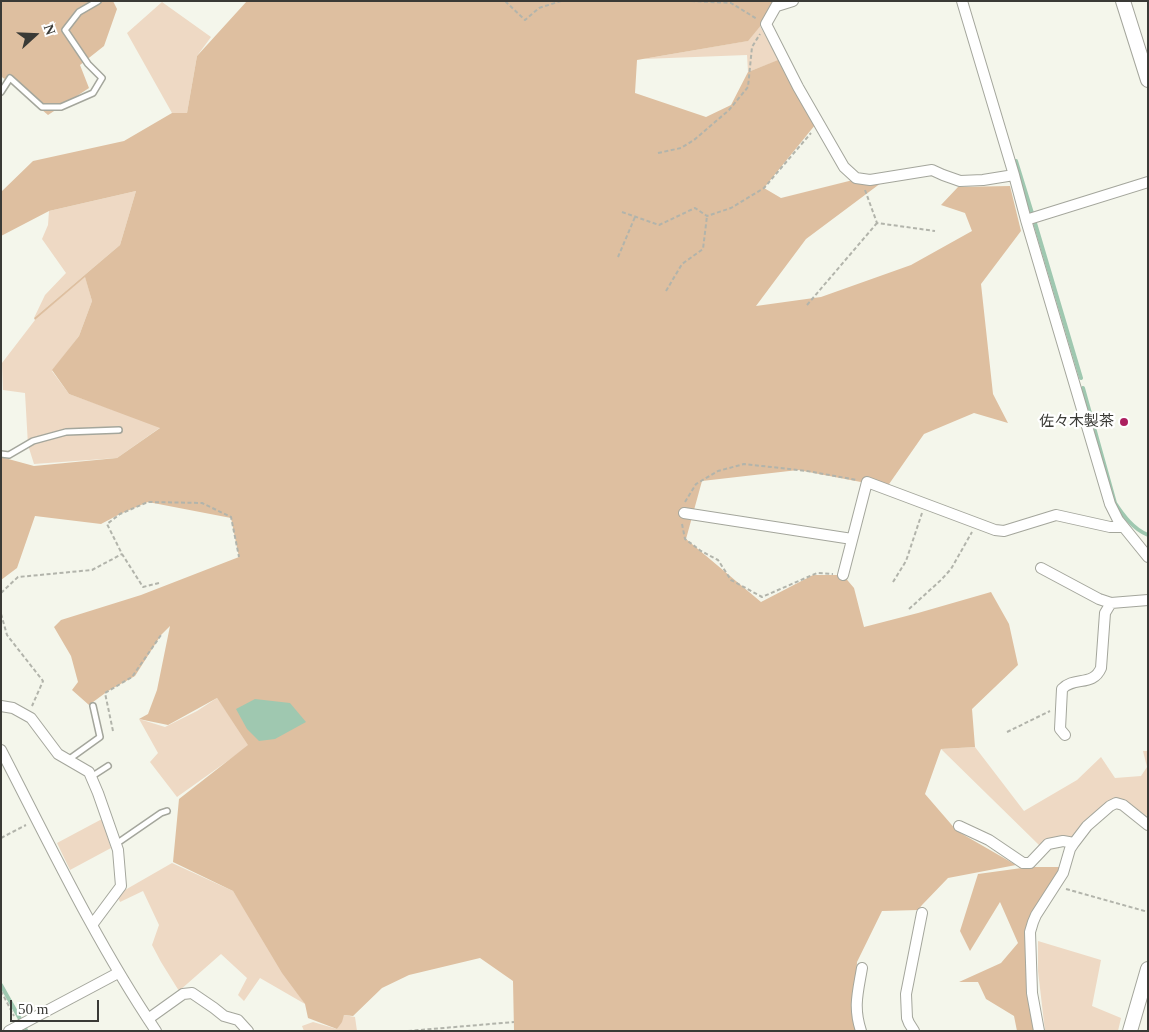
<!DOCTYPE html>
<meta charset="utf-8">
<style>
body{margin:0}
#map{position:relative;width:1149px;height:1032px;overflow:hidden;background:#f4f6eb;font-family:"Times New Roman",serif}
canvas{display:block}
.frame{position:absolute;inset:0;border:2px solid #3a3a36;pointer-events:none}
.north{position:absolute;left:10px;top:10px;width:50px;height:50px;-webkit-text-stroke:4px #fff;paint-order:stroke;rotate:70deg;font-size:14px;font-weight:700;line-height:20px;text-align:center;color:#3a3a36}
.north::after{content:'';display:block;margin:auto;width:18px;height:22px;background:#3a3a36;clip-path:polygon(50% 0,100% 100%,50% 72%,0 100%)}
.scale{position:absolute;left:10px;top:1000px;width:89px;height:22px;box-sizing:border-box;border:2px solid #3a3a36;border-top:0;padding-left:6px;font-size:15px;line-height:18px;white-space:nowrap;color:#3a3a36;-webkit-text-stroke:4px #fff;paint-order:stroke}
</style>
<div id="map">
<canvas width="1149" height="1032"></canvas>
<div class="frame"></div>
<div class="north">N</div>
<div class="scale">50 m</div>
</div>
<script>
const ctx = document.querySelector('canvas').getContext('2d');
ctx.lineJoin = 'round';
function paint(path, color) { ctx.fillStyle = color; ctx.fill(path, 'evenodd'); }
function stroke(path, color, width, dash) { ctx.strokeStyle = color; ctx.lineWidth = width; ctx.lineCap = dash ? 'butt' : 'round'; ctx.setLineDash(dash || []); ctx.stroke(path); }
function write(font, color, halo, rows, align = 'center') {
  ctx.font = font + ' "Times New Roman","Noto Sans JP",serif'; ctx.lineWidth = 4.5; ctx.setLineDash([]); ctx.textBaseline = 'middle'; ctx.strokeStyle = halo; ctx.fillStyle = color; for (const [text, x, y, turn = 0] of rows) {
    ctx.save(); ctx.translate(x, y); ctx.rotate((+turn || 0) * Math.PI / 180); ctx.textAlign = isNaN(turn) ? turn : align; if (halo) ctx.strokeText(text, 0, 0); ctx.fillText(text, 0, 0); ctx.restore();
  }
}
const green = new Path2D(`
 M 162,2 L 211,37 L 197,56 L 187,113 L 172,113 L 127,33 Z
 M 760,26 L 779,60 L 748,72 L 747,55 L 643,59 L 747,41 Z
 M 136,191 L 120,245 L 34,318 L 45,295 L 66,273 L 42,239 L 48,225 L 49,211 Z
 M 85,276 L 92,301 L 79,336 L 52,371 L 69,394 L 161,427 L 117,458 L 34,464 L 28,445 L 25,393 L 3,390 L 2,363 L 35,320 Z
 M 217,698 L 250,745 L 177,797 L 150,762 L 158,753 L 139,719 L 165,727 L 197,711 Z
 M 975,747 L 1024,811 L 1077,780 L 1101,757 L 1115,778 L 1141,776 L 1147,767 L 1143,751 L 1148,751 L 1148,817 L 1125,800 L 1111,800 L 1070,838 L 1055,839 L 1039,845 L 941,749 Z
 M 102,819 L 111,848 L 70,870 L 57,843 Z
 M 172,863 L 233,891 L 305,1004 L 260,978 L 244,1001 L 238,995 L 247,978 L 221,954 L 179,991 L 161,962 L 152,945 L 159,925 L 143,891 L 120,902 L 118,897 L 125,890 Z
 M 1038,941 L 1101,960 L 1092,1006 L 1121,1018 L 1118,1031 L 1045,1031 L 1038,971 Z
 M 344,1015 L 355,1017 L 357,1031 L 304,1031 L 302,1026 L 313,1022 L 337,1029 Z`);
const forest = new Path2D(`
 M 1,1 L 113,1 L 117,9 L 104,46 L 80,65 L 89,88 L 48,115 L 21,92 L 11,82 L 3,78 L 1,76 Z
 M 247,1 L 778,1 L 777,6 L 748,41 L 637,60 L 635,93 L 706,117 L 731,105 L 748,72 L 783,58 L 815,125 L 764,188 L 781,198 L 861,178 L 889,177 L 806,239 L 756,306 L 821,297 L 911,265 L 972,231 L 965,213 L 941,205 L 958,187 L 1010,186 L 1021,231 L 981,284 L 993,394 L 1008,423 L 974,413 L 924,434 L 887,487 L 798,470 L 702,481 L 686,539 L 761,602 L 813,575 L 843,575 L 854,588 L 864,627 L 918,613 L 991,592 L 1009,624 L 1018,665 L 972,709 L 975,747 L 941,749 L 925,794 L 957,831 L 1016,865 L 948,878 L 922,905 L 918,910 L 882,911 L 857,962 L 854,1016 L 858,1031 L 514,1031 L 513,981 L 480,958 L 409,975 L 382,988 L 353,1016 L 344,1015 L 342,1022 L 337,1029 L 308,1018 L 305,1004 L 282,973 L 233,891 L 173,862 L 179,799 L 248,745 L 217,698 L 168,725 L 139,719 L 148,714 L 157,690 L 170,626 L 161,635 L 135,676 L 108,691 L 89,705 L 72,690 L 78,682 L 71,656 L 54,627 L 61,620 L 141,595 L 239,557 L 231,518 L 148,502 L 120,514 L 101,524 L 35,516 L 17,568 L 1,580 L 1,457 L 34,466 L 117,458 L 160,428 L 69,394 L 52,370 L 79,336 L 92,301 L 85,277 L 35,320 L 34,318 L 120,245 L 136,191 L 49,211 L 1,236 L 1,192 L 33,161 L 124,141 L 172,113 L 187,113 L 197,56 Z
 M 1029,867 L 1061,867 L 1027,925 L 1035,1031 L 1017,1031 L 1014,1016 L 986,999 L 978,982 L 959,982 L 1001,963 L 1018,943 L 1000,902 L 970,951 L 960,931 L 978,874 Z`);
const water = new Path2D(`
 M 255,699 L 290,703 L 306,722 L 275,739 L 259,741 L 247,729 L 236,709 Z`);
const stream = new Path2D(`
 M 1016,161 L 1032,213
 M 1035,223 L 1081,378
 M 1083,388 L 1115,503 C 1123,515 1133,529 1148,535
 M 1,985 L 20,1019
 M 26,1030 L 26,1031`);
const path = new Path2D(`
 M 506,1 L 506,2 L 525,20 L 539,8 L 561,1
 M 691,1 L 731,3 L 757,19
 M 658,153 L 681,148 L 694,140 L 729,110 L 748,87 L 752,47 L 760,34
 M 865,190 L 877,223 L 935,231
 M 622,212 L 659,225 L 695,208 L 707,216 L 731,208 L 764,188 L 811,133
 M 618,257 L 635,217
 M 666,291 L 682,264 L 703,249 L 707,216
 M 807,305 L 877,223
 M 685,502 L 696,484 L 718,471 L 744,464 L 807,471 L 857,480
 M 682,524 L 685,539 L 701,551 L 718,560 L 731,580 L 762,597 L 817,573 L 833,574
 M 893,582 L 906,561 L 922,513
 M 159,583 L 143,587 L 122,554 L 107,524 L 120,514 L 148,502 L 202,503 L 231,517 L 239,557
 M 1,593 L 18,577 L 92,570 L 122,554
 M 909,609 L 941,580 L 951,569 L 972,532
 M 1,614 L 7,635 L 43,681 L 32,706
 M 113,731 L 105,693 L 132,677 L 161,635
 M 1007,732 L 1050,711
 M 1,838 L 26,825
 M 1066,889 L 1148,912
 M 1,991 L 14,1016
 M 408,1031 L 514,1022`);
const service = new Path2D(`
 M 1,92 L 10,78 L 42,107 L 61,107 L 93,93 L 102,78 L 88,64 L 65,30 L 79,12 L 98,1
 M 1,454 L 9,455 L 33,441 L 66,432 L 119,430
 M 68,760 L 100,737 L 93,706
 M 91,777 L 108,766
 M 116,844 L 161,813 L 167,811`);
const minor = new Path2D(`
 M 779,1 L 766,24 L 798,87 L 844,167 L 856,178 L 870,180 L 932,170 L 943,175 L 960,181 L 983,180 L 1014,175 L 1026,220 L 1148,182
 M 962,1 L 1014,175
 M 777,6 L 793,1
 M 1026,220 L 1110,504 L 1118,520 L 1148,557
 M 684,513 L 852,539
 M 1041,568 L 1099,599 L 1111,603
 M 843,575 L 867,482 L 995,530 L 1004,531 L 1056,515 L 1110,527 L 1123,527
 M 1,706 L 13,708 L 31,718 L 58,754 L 89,772 L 98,793 L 118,850 L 121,886 L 92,925
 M 1065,735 L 1060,729 L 1062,689 C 1074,676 1093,687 1101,668 L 1105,613 L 1111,603 L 1148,600
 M 1,750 C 50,845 96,942 156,1031
 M 959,826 L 989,840 L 1023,863 L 1030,863 L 1048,844 L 1063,841 L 1074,843
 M 148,1019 L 183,994 L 192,993 L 214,1008 L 224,1016 L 238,1020 L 248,1031
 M 9,1031 L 118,973
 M 861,1031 C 853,1007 858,992 862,968
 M 914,1031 L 909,1023 L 907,1018 L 906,994 L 922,913
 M 1039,1031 L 1032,993 L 1030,932 L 1033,922 L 1036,915 L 1063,873 L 1070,849 L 1074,843 L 1087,826 L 1110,806 L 1116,803 L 1123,805 L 1148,825`);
const secondary = new Path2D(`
 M 1123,1 L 1148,80
 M 1130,1031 L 1148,969`);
const markers = [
 [1124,422,5,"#ac205f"]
];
const poiNames = [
 ["佐々木製茶",1114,422]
];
paint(green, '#eed9c4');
paint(forest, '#debfa0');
paint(water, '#9fc8b0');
stroke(stream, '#9fc8b0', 4);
stroke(service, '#a4a69c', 8);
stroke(minor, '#a4a69c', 12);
stroke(secondary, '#a4a69c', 16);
stroke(path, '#b2b4ab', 2, [4, 2.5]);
stroke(service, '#fff', 5);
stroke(minor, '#fff', 10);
stroke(secondary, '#fff', 14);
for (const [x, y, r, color] of markers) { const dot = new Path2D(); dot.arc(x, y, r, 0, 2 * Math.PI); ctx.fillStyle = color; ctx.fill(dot); stroke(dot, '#fff', 2); }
write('15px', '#3a3a36', '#fff', poiNames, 'right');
</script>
